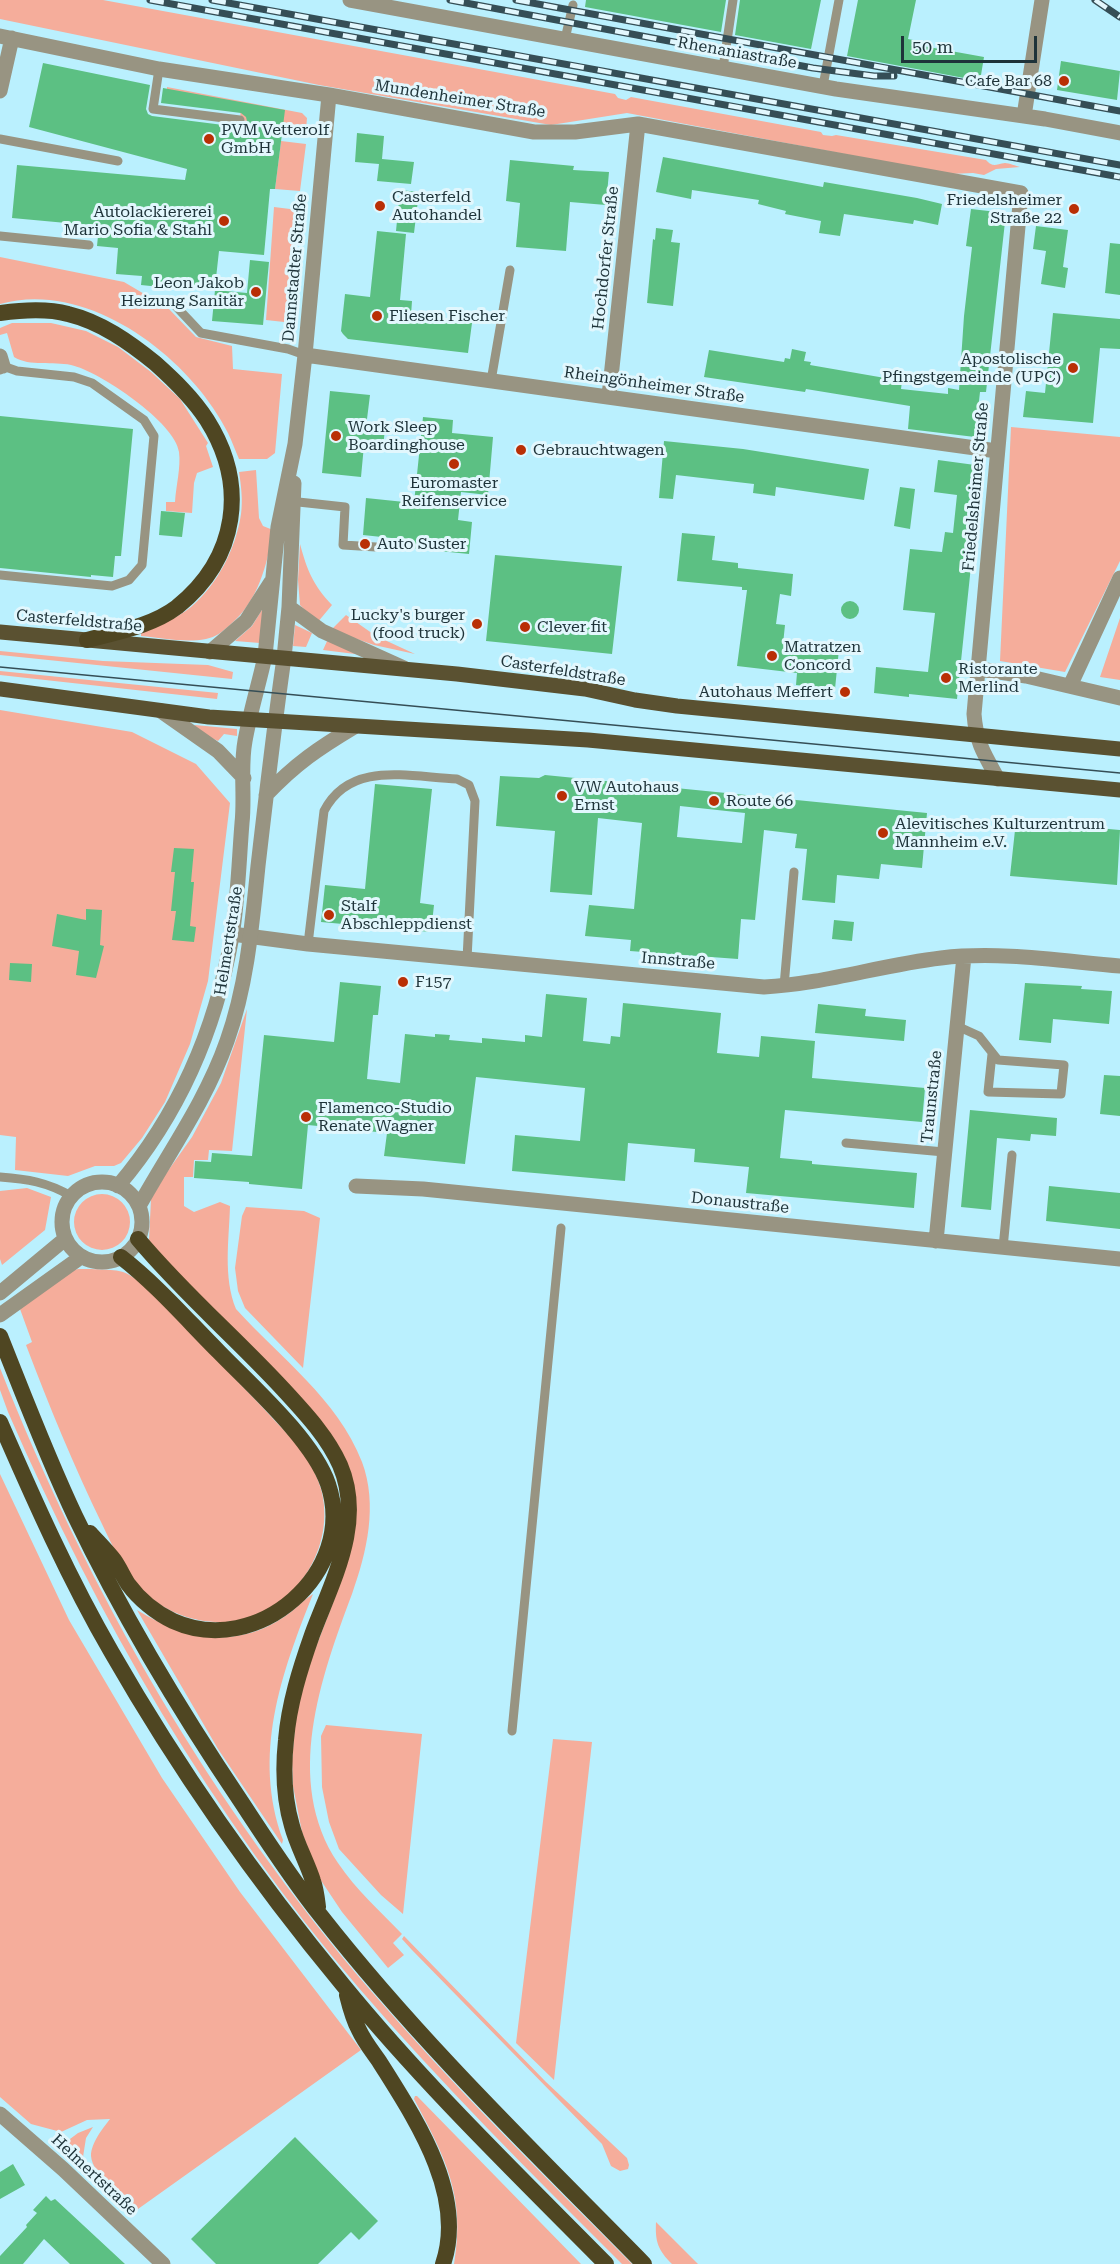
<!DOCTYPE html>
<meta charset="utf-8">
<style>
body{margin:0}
#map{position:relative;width:1120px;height:2264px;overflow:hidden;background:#baf0fe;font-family:"Roboto Serif",serif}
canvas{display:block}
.scale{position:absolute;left:901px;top:36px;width:136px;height:27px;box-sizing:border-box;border:3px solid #1e3339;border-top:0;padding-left:8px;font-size:18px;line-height:21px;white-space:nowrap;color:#1e3339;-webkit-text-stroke:4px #e2f7fd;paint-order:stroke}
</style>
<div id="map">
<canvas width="1120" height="2264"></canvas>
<div class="scale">50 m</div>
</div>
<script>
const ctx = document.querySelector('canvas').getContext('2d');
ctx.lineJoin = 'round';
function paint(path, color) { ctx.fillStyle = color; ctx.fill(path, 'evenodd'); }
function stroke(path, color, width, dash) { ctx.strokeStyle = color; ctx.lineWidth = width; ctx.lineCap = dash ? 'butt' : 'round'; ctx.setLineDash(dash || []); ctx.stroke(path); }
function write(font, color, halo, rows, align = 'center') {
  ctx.font = font + ' "Roboto Serif",serif'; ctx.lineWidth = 6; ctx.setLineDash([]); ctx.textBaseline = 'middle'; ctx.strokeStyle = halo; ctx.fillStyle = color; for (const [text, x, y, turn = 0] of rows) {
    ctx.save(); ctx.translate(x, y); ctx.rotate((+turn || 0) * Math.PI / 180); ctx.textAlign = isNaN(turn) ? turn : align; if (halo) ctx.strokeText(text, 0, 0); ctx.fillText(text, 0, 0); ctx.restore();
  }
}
const green = new Path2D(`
 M 0,0 L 103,0 L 615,94 L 618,98 L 626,100 L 631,97 L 821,132 L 823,135 L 832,136 L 836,135 L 986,160 C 993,168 996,164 1005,163 C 1009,163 1016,166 1020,167 L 996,169 L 984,175 L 973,173 L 950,174 L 627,113 L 551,125 L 319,85 L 0,19 Z
 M 167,87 L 302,113 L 307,118 L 306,130 L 241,120 L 240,110 L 167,96 Z
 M 281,141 L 306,144 L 300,191 L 275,189 Z
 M 274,207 L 298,210 L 288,315 L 284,322 L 266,320 Z
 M 0,257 L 124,282 L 168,308 L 196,337 L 232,346 L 233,369 L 282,374 L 275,453 L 267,459 L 239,459 C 235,450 232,441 228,433 C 190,357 88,279 0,304 Z
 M 12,323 L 51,323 L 86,331 L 118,347 L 151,372 L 180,399 L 208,443 L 206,446 L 213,467 L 197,473 L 194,483 L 192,513 L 166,511 L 166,502 L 175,502 C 176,486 181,467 179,452 C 176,423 99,371 71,365 C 53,361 30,367 14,357 L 7,333 L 0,335 L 0,328 Z
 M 1011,427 L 1120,437 L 1120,561 L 1065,672 L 1000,661 Z
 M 256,470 L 259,518 L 263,526 L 273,530 C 267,566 258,601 230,625 C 222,632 216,637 206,639 C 185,643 162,638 141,636 L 141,633 C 159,625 176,619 191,607 C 218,584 236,548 241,514 C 243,500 241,485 239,472 Z
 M 300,544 C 307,570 313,585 332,605 L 317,623 L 300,605 L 298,580 Z
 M 263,608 L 260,643 L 235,641 L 252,626 Z
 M 346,615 L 376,636 L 415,654 L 374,645 L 331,630 Z
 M 1120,618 L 1120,680 L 1100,677 Z
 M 295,625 L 312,633 L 306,647 L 293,646 Z
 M 328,639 L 363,655 L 323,650 Z
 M 0,651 L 103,661 L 208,665 L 233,672 L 232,679 L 0,655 Z
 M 0,671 L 218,693 L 217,699 L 0,675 Z
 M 0,710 L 132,732 L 196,764 L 230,803 L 208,981 L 190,1044 L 165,1102 L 142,1138 L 121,1163 L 114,1166 L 95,1166 L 68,1176 L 15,1170 L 16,1137 L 0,1135 Z
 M 195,725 L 237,729 L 237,736 L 224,734 L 218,741 L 193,729 Z
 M 247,1009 L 232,1151 L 209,1150 L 208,1160 L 194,1160 L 193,1177 L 184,1177 L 184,1206 L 194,1212 L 220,1202 L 230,1206 C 229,1240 223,1277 236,1309 C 280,1358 337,1398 362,1462 C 378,1505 367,1552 352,1594 C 321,1677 283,1781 338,1863 C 356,1890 380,1911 402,1934 L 393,1943 L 404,1955 L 388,1968 L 342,1912 L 318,1876 L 302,1832 L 293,1786 L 292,1761 L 296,1715 L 309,1665 L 336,1595 L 349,1474 L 160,1257 L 149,1240 L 151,1199 L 165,1175 L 192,1137 L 221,1083 Z
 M 27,1188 L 51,1197 L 45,1230 L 2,1265 L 0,1259 L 0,1191 Z
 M74 1222a28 28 0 1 1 56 0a28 28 0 1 1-56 0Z
 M 246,1207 L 304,1211 L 320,1218 L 303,1368 L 245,1308 L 238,1291 L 235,1268 L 242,1216 Z
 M 78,1269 C 88,1269 114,1269 123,1272 C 144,1279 188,1330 206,1348 C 226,1369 246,1390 265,1410 C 285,1432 306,1451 317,1478 C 341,1533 304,1604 246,1619 C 209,1628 169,1617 142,1590 C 126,1574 112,1545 102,1524 C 74,1466 49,1406 26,1345 L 32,1342 L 20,1309 L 69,1272 Z
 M 0,1368 C 89,1594 212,1806 371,1991 C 453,2086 543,2175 632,2264 L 622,2264 C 532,2174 441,2084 358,1987 C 211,1815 98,1619 8,1412 L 0,1390 Z
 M 0,1474 L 69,1620 L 162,1778 L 240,1892 L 361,2050 L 138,2209 C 125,2197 92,2175 91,2156 C 91,2143 103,2128 110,2119 L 87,2120 L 61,2132 L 31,2124 L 0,2097 Z
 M 313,1594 C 281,1674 252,1755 283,1840 L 282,1844 L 218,1749 L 137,1610 C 184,1639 235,1650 284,1617 C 295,1610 302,1601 313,1594 Z
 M 326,1725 L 422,1734 L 403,1914 L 381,1895 L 339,1849 L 329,1822 L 322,1787 L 321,1736 Z
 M 553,1739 L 592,1742 L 554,2080 L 516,2043 Z
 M 404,1936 L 546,2082 L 627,2158 L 629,2165 L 628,2169 L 620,2171 L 611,2166 L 602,2144 L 412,1950 L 402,1939 Z
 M 415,2096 L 417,2096 L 581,2264 L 454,2264 C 466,2196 445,2157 414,2099 Z
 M 93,2127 L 86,2138 L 83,2157 L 66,2142 L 78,2133 Z
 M 656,2222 L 698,2264 L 672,2264 C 658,2250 655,2242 656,2222 Z`);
const building = new Path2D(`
 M 586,0 L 726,0 L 721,32 L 585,7 Z
 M 740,0 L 821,0 L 811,49 L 735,35 Z
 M 858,0 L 916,0 L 908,39 L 913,40 L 912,44 L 984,57 L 980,81 L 847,56 Z
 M 1061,61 L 1120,71 L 1117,100 L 1057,90 Z
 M 43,63 L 150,85 L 146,109 L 148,114 L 152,116 L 239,127 L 243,126 L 247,121 L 246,117 L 241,113 L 161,103 L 163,88 L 285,110 L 275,189 L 270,189 L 264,255 L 219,251 L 215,287 L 171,283 L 170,288 L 141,285 L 142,276 L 116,274 L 118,248 L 97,246 L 99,226 L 12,218 L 17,165 L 185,180 L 187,169 L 29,127 Z
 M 357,133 L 384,136 L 382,159 L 414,162 L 411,184 L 377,181 L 379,164 L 355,162 Z
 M 663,157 L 823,187 L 824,182 L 917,198 L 942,204 L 938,225 L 914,220 L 913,224 L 844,214 L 840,236 L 819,233 L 821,221 L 785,214 L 786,211 L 758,204 L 759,200 L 692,190 L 691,199 L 656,192 Z
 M 510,160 L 574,166 L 573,170 L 609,172 L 606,205 L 570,202 L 566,251 L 516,247 L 520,203 L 506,201 Z
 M 400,190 L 419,192 L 414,233 L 396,231 Z
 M 971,209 L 1006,213 L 986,392 L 980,392 L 975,437 L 908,429 L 910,406 L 806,389 L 805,392 L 704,377 L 709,350 L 784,362 L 785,358 L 790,359 L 792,349 L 806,352 L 804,361 L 811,362 L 810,365 L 885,378 L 886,371 L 903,374 L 901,389 L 948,394 L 948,388 L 959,390 L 964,316 L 972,247 L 966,246 Z
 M 1036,226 L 1068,230 L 1063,267 L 1068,268 L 1065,288 L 1041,284 L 1046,251 L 1033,249 Z
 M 656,228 L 673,230 L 671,242 L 680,243 L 673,306 L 647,303 L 653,239 L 655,240 Z
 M 377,231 L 406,234 L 400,300 L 412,301 L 411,315 L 472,323 L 468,353 L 348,339 L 343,334 L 341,331 L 345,294 L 370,297 Z
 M 1110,243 L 1120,244 L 1120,295 L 1105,293 Z
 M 250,260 L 269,262 L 263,325 L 212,321 L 215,290 L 247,293 Z
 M 1053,313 L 1120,319 L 1120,349 L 1100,348 L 1093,423 L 1023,417 L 1026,391 L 1045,393 Z
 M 330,391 L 370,395 L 366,427 L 385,429 L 383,447 L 364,445 L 361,477 L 322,473 Z
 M 0,416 L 133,429 L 121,556 L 115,556 L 113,577 L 91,575 L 91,577 L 0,568 Z
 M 423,417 L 453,420 L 452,433 L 493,437 L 488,495 L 461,492 L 458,520 L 472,522 L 469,554 L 409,548 L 410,540 L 363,535 L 366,498 L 414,503 Z
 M 664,441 L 743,449 L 869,469 L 864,500 L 776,487 L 775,496 L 753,493 L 754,484 L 676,475 L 673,499 L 659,498 Z
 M 938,460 L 975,465 L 981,471 L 957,699 L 909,694 L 909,697 L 874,693 L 876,667 L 928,672 L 935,613 L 903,610 L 910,549 L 942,552 L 945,532 L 953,533 L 957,495 L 934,492 Z
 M 900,487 L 915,489 L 910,529 L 894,526 Z
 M 161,511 L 185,513 L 182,537 L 159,535 Z
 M 682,533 L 715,536 L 712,560 L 738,563 L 738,568 L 793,574 L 791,596 L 780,594 L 776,624 L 785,625 L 783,644 L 839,649 L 835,689 L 796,685 L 797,673 L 737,666 L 747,590 L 742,590 L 742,587 L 677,581 Z
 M 495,555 L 622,566 L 612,654 L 486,641 Z
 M841 610a9 9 0 1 1 18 0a9 9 0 1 1-18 0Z
 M 545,775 L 927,813 L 922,868 L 881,864 L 879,879 L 837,875 L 835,903 L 802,900 L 807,849 L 795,848 L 797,834 L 764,830 L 755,920 L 741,919 L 738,959 L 630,951 L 631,940 L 585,936 L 589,905 L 634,909 L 642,823 L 598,818 L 592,895 L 550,892 L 555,831 L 496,826 L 500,776 L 539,778 ZM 680,806 L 745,813 L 742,843 L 677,837 Z
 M 375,784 L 432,789 L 420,903 L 434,905 L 431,932 L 321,922 L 325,885 L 365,889 Z
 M 1016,821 L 1120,830 L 1117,885 L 1010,876 Z
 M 174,848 L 194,849 L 191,882 L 194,882 L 190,926 L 196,927 L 194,942 L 172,940 L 176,911 L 171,911 L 175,872 L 171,872 Z
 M 86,909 L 102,910 L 100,945 L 104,946 L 96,978 L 76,975 L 79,951 L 52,946 L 57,914 L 86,920 Z
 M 834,920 L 854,922 L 852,941 L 832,939 Z
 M 10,963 L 32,964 L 31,982 L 9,980 Z
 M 340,982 L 381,986 L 378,1015 L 373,1015 L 367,1079 L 400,1083 L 405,1034 L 435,1037 L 435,1034 L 450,1035 L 449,1040 L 482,1043 L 482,1038 L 525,1042 L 525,1035 L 542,1037 L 546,994 L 587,998 L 583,1041 L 610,1044 L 611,1036 L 620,1037 L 623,1003 L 721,1013 L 717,1053 L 759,1057 L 761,1036 L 815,1041 L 812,1078 L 925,1088 L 922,1122 L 785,1110 L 780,1158 L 812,1161 L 812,1164 L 917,1173 L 914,1208 L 746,1193 L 749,1167 L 694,1162 L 695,1149 L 628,1143 L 625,1181 L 512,1171 L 515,1135 L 580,1141 L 585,1088 L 476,1077 L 465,1164 L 384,1156 L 387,1133 L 308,1125 L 302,1189 L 249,1184 L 249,1182 L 194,1178 L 195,1161 L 211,1162 L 212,1153 L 252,1156 L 264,1035 L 334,1042 Z
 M 1025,983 L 1082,986 L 1081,989 L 1112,991 L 1109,1024 L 1053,1019 L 1051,1043 L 1019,1040 Z
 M 818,1004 L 866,1009 L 865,1016 L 906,1020 L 904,1041 L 815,1033 Z
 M 1104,1075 L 1120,1076 L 1120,1116 L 1100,1114 Z
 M 970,1110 L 1057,1118 L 1056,1136 L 1031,1134 L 1030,1141 L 997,1138 L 991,1210 L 961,1207 Z
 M 1049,1186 L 1120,1193 L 1120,1229 L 1046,1221 Z
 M 295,2137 L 378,2221 L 359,2240 L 351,2232 L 318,2264 L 216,2264 L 191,2239 Z
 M 13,2164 L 25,2185 L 0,2199 L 0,2172 Z
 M 46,2196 L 51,2201 L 55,2199 L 125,2264 L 70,2264 L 44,2239 L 23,2264 L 0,2264 L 0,2256 L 27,2227 L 26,2225 L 37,2213 L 33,2210 Z`);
const service = new Path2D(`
 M 565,39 L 573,5
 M 723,68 L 733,0
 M 159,69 L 153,109 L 240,120
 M 823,86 L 839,0
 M 0,139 L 118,161
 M 0,236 L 89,245
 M 170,300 L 201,333 L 288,349 L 305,355
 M 0,370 L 3,366 L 17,371 L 74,377 L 92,383 L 144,420 L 154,436 L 142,565 L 129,580 L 112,586 L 0,575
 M 491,381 L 510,270
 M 289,501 L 345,507 L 343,545 L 376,547
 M 308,944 L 324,811 C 350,760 409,777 457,779 L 469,785 L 475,801 L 467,959
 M 784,986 L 794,872
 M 957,1026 L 979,1036 L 998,1060 L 1064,1065 L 1061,1094 L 988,1092 L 992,1054
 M 846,1143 L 944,1152
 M 0,1177 C 27,1179 47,1182 71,1196
 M 1003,1248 L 1012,1155
 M 512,1731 L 561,1228`);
const minor = new Path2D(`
 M 0,36 L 159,69 L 329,95 L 534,132 L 575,132 L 638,124 L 1021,193 L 974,714 C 976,742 984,754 998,779
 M 0,91 L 12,38
 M 305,355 L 997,451
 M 0,356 L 3,366
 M 609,396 L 638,124
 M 289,607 L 322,631 L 404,668
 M 210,652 L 246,621 L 271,582
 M 265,656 L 278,527 L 295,444 L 305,355 L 329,95
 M 284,658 L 289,607 L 294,483
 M 979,669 L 1026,676 L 1120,698
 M 1070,686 L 1120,578
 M 232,934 L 308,944 L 764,987 C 824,984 881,965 941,958 C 1000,951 1061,961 1120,966
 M 356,1186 L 423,1189 L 1120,1259
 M 936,1241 L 964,956`);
const tertiary = new Path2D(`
 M 350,0 L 836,89 L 1045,119 L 1120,133
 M 1024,116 L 1042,0
 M 161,711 L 218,751 L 244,778
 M 266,795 C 295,764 319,748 354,727
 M62 1222a40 40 0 1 1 80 0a40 40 0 1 1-80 0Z
 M 118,1186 C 179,1114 216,1028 232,936 C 238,899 239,860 242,823 C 245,796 240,767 245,741 C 250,712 259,684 265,656
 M 139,1206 C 169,1152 206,1101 227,1041 C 247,985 252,925 258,866 C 266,797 274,727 284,658
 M 0,1293 L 65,1239
 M 0,1315 L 81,1257
 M 0,2114 L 63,2169 L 163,2264`);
const primary = new Path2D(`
 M 0,632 L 457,674 L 585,689 L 635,700 L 677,706 L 1120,749
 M 0,689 L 209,717 L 588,740 L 1120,790`);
const trunk = new Path2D(`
 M 0,313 C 22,310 46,308 68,314 C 101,322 129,342 155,363 C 174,380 193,398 207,420 C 248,485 238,558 177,607 C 152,626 117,632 87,640
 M 138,1239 C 183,1293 236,1338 283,1389 C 305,1413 327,1436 340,1465 C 365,1523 332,1581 312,1635 C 300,1669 289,1704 286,1740 C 283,1768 284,1799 292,1826 C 297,1845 307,1862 313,1881 C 316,1889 317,1899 318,1907
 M 0,1336 C 24,1396 47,1457 75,1516 C 123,1616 180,1711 242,1803 C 267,1841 292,1880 321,1916 C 419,2041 533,2151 644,2264
 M 0,1422 C 34,1500 69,1579 112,1653 C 179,1770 257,1881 343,1985 C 424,2084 516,2173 606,2264
 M 90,1533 C 98,1542 107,1551 114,1560 C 119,1567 123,1576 128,1584 C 139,1599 156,1613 173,1621 C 257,1659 358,1572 328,1484 C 313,1440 252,1386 219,1352 C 187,1320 157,1285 121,1257
 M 347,1995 C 350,2007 353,2019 359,2030 C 364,2041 372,2051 379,2061 C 414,2117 467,2194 443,2264`);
const tram = new Path2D(`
 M 0,667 L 1120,773`);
const rail = new Path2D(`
 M 150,0 L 1120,177
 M 212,0 L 1120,165
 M 450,0 L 813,68 L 874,76 L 894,76
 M 516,0 L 1120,111
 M 1095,0 L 1120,17`);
const markers = [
 [1064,81,6,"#b92f05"],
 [209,139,6,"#b92f05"],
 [380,206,6,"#b92f05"],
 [1074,209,6,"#b92f05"],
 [224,221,6,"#b92f05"],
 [256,292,6,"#b92f05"],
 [377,316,6,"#b92f05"],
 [1073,368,6,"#b92f05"],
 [336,436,6,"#b92f05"],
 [521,450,6,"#b92f05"],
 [454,464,6,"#b92f05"],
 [365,544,6,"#b92f05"],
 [477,624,6,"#b92f05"],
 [525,627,6,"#b92f05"],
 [772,656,6,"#b92f05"],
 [946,678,6,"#b92f05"],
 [845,692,6,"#b92f05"],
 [562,796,6,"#b92f05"],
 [714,801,6,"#b92f05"],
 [883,833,6,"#b92f05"],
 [329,915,6,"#b92f05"],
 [403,982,6,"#b92f05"],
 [306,1117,6,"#b92f05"]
];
const streetNames = [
 ["Rhenaniastraße",737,53,10],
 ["Mundenheimer Straße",460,99,9],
 ["Hochdorfer Straße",606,258,-84],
 ["Dannstadter Straße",295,268,-85],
 ["Rheingönheimer Straße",654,385,8],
 ["Friedelsheimer Straße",976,487,-85],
 ["Casterfeldstraße",79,621,5],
 ["Casterfeldstraße",563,671,9],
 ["Helmertstraße",229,941,-81],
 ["Innstraße",678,961,5],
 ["Traunstraße",932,1097,-84],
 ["Donaustraße",740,1203,6],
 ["Helmertstraße",94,2175,43]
];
const poiNames = [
 ["Cafe Bar 68",1052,81,"right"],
 ["PVM Vetterolf",221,130],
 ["GmbH",221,148],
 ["Casterfeld",392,197],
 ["Autohandel",392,215],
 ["Friedelsheimer",1062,200,"right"],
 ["Straße 22",1062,218,"right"],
 ["Autolackiererei",212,212,"right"],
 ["Mario Sofia & Stahl",212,230,"right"],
 ["Leon Jakob",244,283,"right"],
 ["Heizung Sanitär",244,301,"right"],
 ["Fliesen Fischer",389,316],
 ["Apostolische",1061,359,"right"],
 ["Pfingstgemeinde (UPC)",1061,377,"right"],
 ["Work Sleep",348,427],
 ["Boardinghouse",348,445],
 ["Gebrauchtwagen",533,450],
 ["Euromaster",454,483,"center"],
 ["Reifenservice",454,501,"center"],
 ["Auto Suster",377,544],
 ["Lucky's burger",465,615,"right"],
 ["(food truck)",465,633,"right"],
 ["Clever fit",537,627],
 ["Matratzen",784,647],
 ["Concord",784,665],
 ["Ristorante",958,669],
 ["Merlind",958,687],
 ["Autohaus Meffert",833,692,"right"],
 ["VW Autohaus",574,787],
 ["Ernst",574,805],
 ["Route 66",726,801],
 ["Alevitisches Kulturzentrum",895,824],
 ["Mannheim e.V.",895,842],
 ["Stalf",341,906],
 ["Abschleppdienst",341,924],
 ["F157",415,982],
 ["Flamenco-Studio",318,1108],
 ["Renate Wagner",318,1126]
];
paint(green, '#f5ad9b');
paint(building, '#5cc083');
stroke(service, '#989482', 9);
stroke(minor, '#989482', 15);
stroke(tertiary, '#989482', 15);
stroke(primary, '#5a5131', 15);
stroke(trunk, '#4f4622', 16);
stroke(tram, '#354e56', 1.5);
stroke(rail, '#354e56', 7);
stroke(rail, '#e2f7fd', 4.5, [14]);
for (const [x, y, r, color] of markers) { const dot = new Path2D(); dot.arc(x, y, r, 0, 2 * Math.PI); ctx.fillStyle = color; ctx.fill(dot); stroke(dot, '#e2f7fd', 2); }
write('16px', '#1e3339', '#e2f7fd', streetNames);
write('16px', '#1e3339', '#e2f7fd', poiNames, 'left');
</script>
